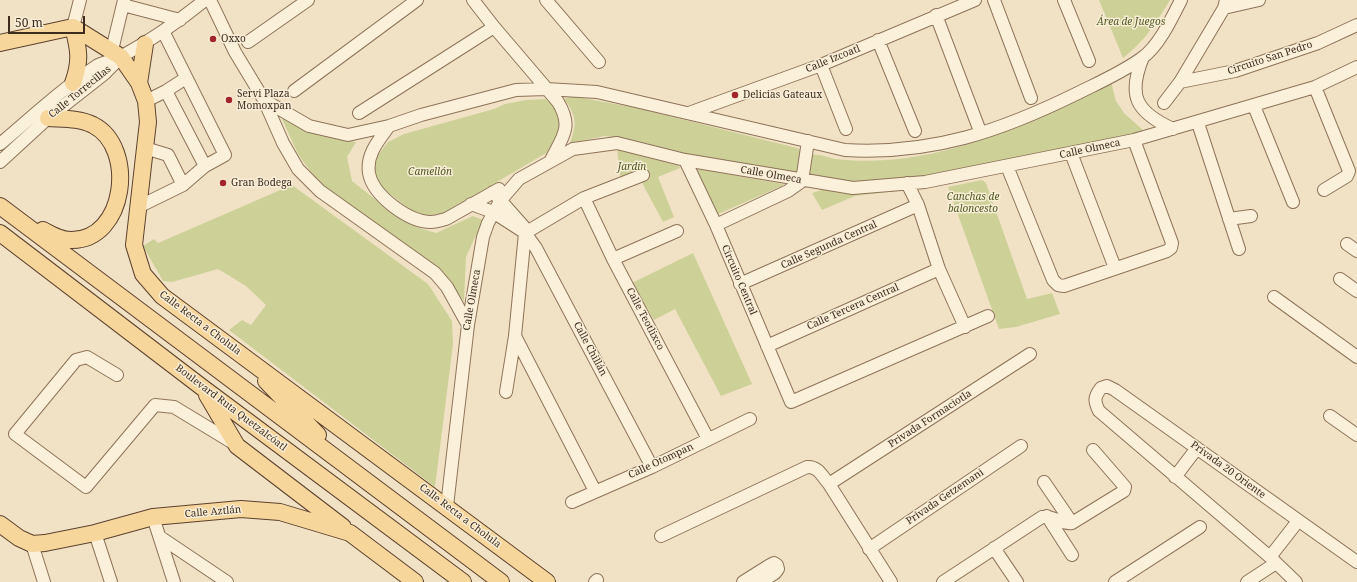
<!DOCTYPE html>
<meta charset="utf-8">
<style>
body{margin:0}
#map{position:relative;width:1357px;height:582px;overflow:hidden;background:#f1e2c5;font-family:"Noto Serif",serif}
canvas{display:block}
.scale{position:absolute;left:8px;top:16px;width:77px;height:18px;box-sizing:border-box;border:2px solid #3d2c1e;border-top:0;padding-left:5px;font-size:12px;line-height:14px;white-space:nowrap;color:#3d2c1e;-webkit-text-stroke:3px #f8edd6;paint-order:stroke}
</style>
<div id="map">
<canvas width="1357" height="582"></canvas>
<div class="scale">50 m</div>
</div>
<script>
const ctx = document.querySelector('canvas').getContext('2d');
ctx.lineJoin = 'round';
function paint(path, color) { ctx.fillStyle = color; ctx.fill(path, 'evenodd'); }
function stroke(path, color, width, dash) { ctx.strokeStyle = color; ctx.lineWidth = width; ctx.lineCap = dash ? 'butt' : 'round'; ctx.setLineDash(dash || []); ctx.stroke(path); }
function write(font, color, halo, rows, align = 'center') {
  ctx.font = font + ' "Noto Serif",serif'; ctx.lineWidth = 3; ctx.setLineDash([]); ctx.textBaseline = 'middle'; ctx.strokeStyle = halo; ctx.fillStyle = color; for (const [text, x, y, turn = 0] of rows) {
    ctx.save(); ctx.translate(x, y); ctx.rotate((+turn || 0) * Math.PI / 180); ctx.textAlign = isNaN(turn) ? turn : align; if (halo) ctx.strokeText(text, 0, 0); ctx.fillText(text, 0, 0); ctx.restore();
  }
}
const green = new Path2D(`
 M 1099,0 L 1170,0 C 1157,22 1144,42 1123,58 Z
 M 1111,82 L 1116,101 L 1124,113 L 1144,131 L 955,173 L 847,186 L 806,178 L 809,155 C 819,153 826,157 836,159 C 858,162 883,161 906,158 C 974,149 1037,118 1098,90 Z
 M 572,96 L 637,108 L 797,148 L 803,151 L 796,177 L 732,165 L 637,141 L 605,136 L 570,143 C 577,124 577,116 564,99 Z
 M 545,99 L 552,104 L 562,118 L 557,144 L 548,152 L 444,213 L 427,216 L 411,210 L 378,185 L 374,171 L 378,155 L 388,142 L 404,134 L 494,109 L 505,104 L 526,100 Z
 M 285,118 L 307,131 L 332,138 L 356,142 L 347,157 L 352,181 L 390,211 L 416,227 L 436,233 L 473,216 L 483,220 L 466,257 L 464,301 L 440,272 L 323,189 L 298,154 L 282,119 Z
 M 617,149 L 679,166 L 680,168 L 658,177 L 674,217 L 663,222 L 640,179 L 621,184 Z
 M 698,169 L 783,184 L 784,185 L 716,215 L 697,171 Z
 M 982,180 L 986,183 L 1027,299 L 1052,293 L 1060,314 L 1016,327 L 999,329 L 948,187 Z
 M 292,185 L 428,284 L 452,321 L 453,344 L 435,487 L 229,330 L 242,320 L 251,325 L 266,305 L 246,286 L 218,269 L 172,282 L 163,281 L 143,246 L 154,239 L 158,243 Z
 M 822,190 L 853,192 L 905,190 L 855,196 L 822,210 L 812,193 Z
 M 693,253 L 752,384 L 721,396 L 675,309 L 654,320 L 632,283 Z`);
const minor = new Path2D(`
 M 210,0 L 235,52 L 264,100 L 283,143 L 298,169 L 320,191 L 435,273 L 447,287 L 468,325
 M 473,0 L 494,27 L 558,102 C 573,127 563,136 551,160
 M 546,0 L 599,62
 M 994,0 L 1031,98
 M 1064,0 L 1089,61
 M 123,5 L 180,20
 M 1224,8 L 1259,0
 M 936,15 L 978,126
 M 73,27 L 80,0
 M 878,40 L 915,131
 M 248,42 L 308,0
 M 112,50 L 124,0
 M 1143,57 C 1127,96 1136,112 1173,129
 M 821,65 L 846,129
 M 1180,82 L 1235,71 L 1318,43 L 1357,25
 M 1315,87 L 1349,171 L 1347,176 L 1324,190
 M 166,91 L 186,78
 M 294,91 L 417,0
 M 264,100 L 309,126 L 348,135 L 389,126 L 421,115 L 516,90 L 546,89 L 597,92 L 845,150 C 932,155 1001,131 1078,93 C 1100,82 1123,72 1142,58 C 1159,46 1172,18 1181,0
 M 146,101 L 166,91 L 205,166
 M 1164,103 L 1180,82 L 1224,8 L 1226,0
 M 1254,106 L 1293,202
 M 359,113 L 494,27
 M 689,113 L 821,65 L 975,0
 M 1198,123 L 1239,249
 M 389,126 C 379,140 366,154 369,173 C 373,196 409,222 431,222 C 437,222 442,220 446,219 L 499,189
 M 0,144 C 32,117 63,88 98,65 C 106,61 116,60 124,55 C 153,39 179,21 205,0
 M 145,148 L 168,155 L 183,185
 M 1071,153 L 1115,268
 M 685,160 L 716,225 L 791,402 L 988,316
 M 0,162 L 48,118 L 104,74 L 119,59
 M 1007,166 L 1053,280 L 1058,285 L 1064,286 L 1167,251 L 1171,248 L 1172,243 L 1134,140
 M 907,183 L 918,205 L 939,269 L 965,327
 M 493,192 L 524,227 L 525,233 L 536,248 L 652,467
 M 584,198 L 613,259 L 708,439
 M 471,204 L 493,212 L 524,232
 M 138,207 L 183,185 L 205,166 L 225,155 L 163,31
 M 1229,219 L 1251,216
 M 716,225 L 788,191 L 802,181 L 808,141
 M 525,233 L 584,198 L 643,175
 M 1347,244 L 1357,251
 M 613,259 L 677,231
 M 1340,279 L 1357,291
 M 740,284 L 918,205
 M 1274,297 L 1357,357
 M 515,336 L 595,491
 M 767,346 L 939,269
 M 117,375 L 87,357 L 76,360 L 15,434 L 86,487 L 155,405 L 174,407 L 235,444
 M 506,392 L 515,336 L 525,233
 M 1330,416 L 1357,435
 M 1175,477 L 1197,448
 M 1044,482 L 1072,523
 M 829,484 L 1030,354
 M 572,502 L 652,467 L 750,419
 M 447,506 L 468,325 L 483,237 L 488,223 L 500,201 L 519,179 L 573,149 L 617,143 L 685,160 L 853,188 L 925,182 L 1134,140 L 1315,87 L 1357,67
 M 1047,516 L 1072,555
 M 153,517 L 174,582
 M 95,533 L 111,582
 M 661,536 L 807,467 C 818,466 822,476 829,484 L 891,582
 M 160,537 L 227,582
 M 32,544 L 44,582
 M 994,548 L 1017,582
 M 869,549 L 1021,446
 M 1270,557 L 1298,521
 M 595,582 L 597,580
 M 743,582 L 770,565 L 774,563 L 777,565 L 778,569 L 775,573 L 761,582
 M 943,582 L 1042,517 C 1054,515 1061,525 1072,523 L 1124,491 L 1125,487 L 1093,450
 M 1115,582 L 1200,527
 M 1247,582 L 1276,563
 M 1296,582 L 1270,557 L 1099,411 C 1094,401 1094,397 1101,388 L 1107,386 L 1115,390 L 1357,562`);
const major = new Path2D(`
 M 0,43 L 73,27 L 121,57 L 139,83 L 146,101 L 148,122 L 145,148 L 134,245 L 143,274 L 162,296 L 547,582
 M 73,83 C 81,61 79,50 73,27
 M 139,83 L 145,44
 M 0,206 L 501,582
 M 43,230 C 52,235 61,240 71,240 C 126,241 137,147 93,125 C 80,118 63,119 48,118
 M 0,233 L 203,388 L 463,582
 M 266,381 L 318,435
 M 207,395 L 237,446 L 343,527
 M 0,524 L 19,538 L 32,544 L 45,543 L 95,533 L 153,517 L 241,509 L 280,512 L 350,533 L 415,582`);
const markers = [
 [213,39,4,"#a2252c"],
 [735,95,4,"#a2252c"],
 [229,100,4,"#a2252c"],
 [223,183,4,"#a2252c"]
];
const parkNames = [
 ["Área de Juegos",1131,22],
 ["Jardín",632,167],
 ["Camellón",430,172],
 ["Canchas de",973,197],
 ["baloncesto",973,209]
];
const poiNames = [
 ["Oxxo",221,39],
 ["Servi Plaza",237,94],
 ["Momoxpan",237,106],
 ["Delicias Gateaux",743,95],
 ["Gran Bodega",231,183]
];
const streetNames = [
 ["Circuito San Pedro",1270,58,-18],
 ["Calle Izcoatl",833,59,-22],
 ["Calle Torrecillas",80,92,-39],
 ["Calle Olmeca",1090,149,-12],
 ["Calle Olmeca",771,175,10],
 ["Calle Segunda Central",829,245,-24],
 ["Circuito Central",739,280,67],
 ["Calle Olmeca",472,300,-80],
 ["Calle Tercera Central",853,307,-24],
 ["Calle Teotlixco",645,319,62],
 ["Calle Recta a Cholula",200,323,37],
 ["Calle Chillán",590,349,62],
 ["Boulevard Ruta Quetzalcóatl",231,408,37],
 ["Privada Formaciotla",930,419,-33],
 ["Calle Otompan",661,461,-25],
 ["Privada 20 Oriente",1228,470,36],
 ["Privada Getzemani",945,497,-34],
 ["Calle Aztlán",213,512,-5],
 ["Calle Recta a Cholula",460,516,37]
];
paint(green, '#cdd198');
stroke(minor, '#8e7359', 14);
stroke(major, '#5c412e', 18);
stroke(minor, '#fbf0da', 12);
stroke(major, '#f6d69b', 16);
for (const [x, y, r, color] of markers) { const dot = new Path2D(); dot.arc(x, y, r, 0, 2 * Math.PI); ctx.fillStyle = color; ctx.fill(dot); stroke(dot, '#f8edd6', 1.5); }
write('italic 10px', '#505b23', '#f8edd6', parkNames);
write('10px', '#3d2c1e', '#f8edd6', poiNames, 'left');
write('10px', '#3d2c1e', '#f8edd6', streetNames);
</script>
